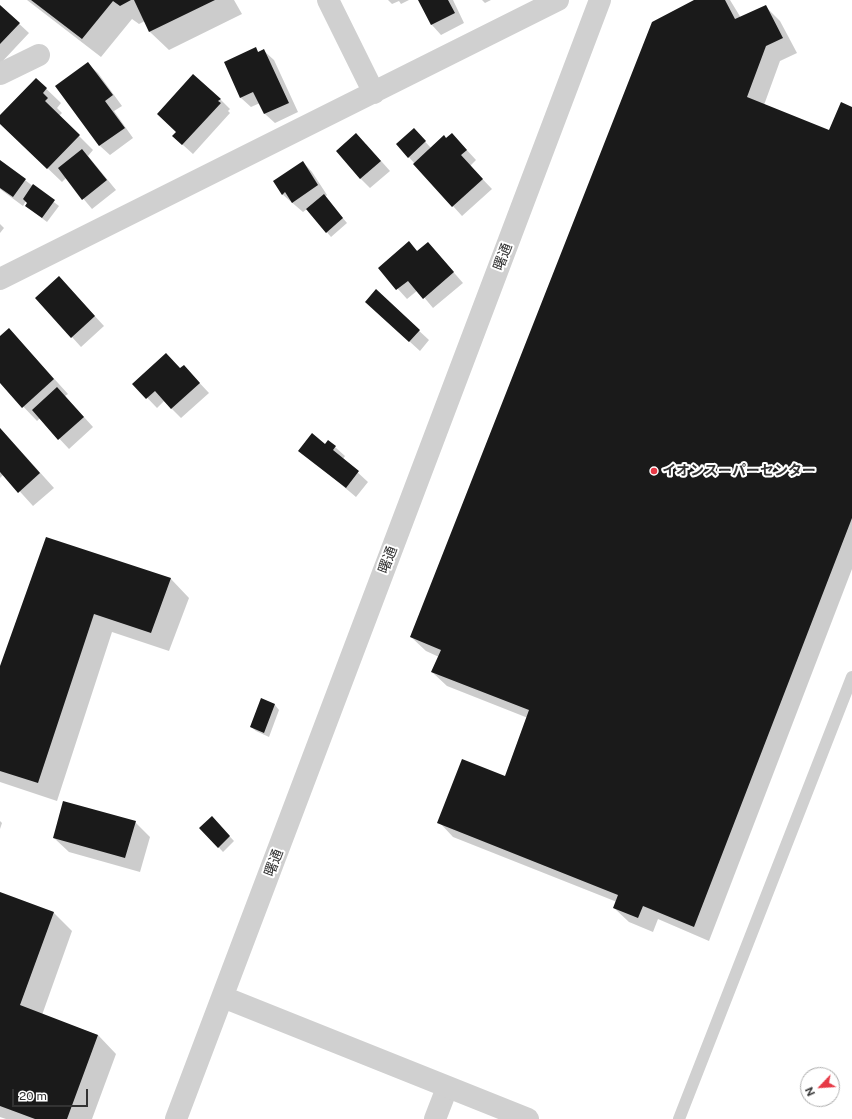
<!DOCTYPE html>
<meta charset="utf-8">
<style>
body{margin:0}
#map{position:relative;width:852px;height:1119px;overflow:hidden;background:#fff;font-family:"Public Sans",sans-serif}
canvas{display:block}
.north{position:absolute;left:800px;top:1067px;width:40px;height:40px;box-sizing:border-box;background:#fff;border:1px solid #adadad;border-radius:50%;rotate:245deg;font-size:11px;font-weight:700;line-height:16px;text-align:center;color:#333}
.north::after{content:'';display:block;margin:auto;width:14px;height:18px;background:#e63946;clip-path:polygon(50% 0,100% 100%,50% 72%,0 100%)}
.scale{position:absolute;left:12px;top:1089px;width:76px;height:18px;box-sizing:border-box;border:2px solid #333;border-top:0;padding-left:5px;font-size:12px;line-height:14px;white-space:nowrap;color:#333;-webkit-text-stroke:3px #fff;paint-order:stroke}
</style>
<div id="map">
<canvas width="852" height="1119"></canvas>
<div class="north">N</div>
<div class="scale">20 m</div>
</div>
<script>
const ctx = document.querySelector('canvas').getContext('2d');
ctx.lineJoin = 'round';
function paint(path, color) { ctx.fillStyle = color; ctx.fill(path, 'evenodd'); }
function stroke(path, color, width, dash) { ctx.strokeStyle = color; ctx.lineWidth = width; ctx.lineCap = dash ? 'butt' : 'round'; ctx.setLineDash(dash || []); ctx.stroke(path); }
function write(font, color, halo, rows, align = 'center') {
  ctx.font = font + ' "Public Sans","Noto Sans JP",sans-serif'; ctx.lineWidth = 4; ctx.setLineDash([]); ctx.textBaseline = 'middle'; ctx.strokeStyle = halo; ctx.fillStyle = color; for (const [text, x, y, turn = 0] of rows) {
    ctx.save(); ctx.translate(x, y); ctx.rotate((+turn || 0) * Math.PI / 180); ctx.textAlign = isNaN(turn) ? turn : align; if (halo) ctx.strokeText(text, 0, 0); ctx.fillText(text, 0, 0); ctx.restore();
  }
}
const shadow = new Path2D(`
 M 27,0 L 234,0 L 242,14 L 169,50 L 150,32 L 145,21 L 139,24 L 132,19 L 101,57 Z
 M 388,0 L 409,0 L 401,4 L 399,1 L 392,4 Z
 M 419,0 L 453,0 L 464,23 L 441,35 L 432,25 Z
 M 482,0 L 491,0 L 485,3 Z
 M 696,0 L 730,0 L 741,18 L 766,7 L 780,21 L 797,53 L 780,61 L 764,105 L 830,132 L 852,108 L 852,569 L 709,941 L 658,919 L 653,932 L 629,922 L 614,908 L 617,902 L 453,837 L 439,822 L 506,778 L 528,718 L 447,686 L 432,672 L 439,657 L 426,651 L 411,637 Z
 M 0,6 L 29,33 L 0,64 Z
 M 256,49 L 259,53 L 264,51 L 274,60 L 298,112 L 275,123 L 265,114 L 260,103 L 251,107 L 241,98 L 225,63 Z
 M 88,64 L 98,73 L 122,106 L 114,111 L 133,138 L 110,155 L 100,146 L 57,86 Z
 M 36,79 L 61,103 L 57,108 L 62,113 L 59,116 L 93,150 L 88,156 L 116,190 L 92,209 L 66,178 L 62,182 L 0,123 L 0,117 Z
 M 220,99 L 230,109 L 228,111 L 230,113 L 193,154 L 173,136 Z
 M 418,134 L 431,148 L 452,134 L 476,160 L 470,166 L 492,189 L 462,216 L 397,144 Z
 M 366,144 L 390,171 L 370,188 L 360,178 Z
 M 0,161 L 59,206 L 47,222 L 26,206 L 28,203 L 26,201 L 23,206 L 0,189 Z
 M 303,162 L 312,172 L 327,195 L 325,197 L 347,223 L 331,237 L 307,209 L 303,212 L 282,194 Z
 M 0,224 L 4,228 L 0,233 Z
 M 409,243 L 418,252 L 428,243 L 463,283 L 433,308 L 418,290 L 407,299 L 379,268 Z
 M 68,287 L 104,326 L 81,347 L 72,337 Z
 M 376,291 L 429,340 L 420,351 L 376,311 Z
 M 9,329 L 68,394 L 65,396 L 93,427 L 69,449 L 40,418 L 37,421 L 0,382 L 0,337 Z
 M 180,369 L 193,376 L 209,393 L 181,418 L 164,401 L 157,408 L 134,384 Z
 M 0,428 L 54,488 L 33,506 L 4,474 L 0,478 Z
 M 325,445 L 335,447 L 345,456 L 343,459 L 368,482 L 356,497 L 300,450 Z
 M 47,539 L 171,579 L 189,598 L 169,651 L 112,632 L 57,801 L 0,782 L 0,669 Z
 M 262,700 L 275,705 L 279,710 L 269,737 L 256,731 L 251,727 Z
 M 0,821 L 2,823 L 0,829 Z
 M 135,822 L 150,837 L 140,872 L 69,852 L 54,838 Z
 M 216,822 L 234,841 L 223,852 L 201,828 Z
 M 0,893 L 54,913 L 72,931 L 42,1015 L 98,1035 L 116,1054 L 92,1119 L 6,1119 L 0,1117 Z`);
const building = new Path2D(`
 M 31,0 L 131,0 L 120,6 L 113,1 L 82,39 Z
 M 134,0 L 215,0 L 149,32 Z
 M 418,0 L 448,0 L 455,13 L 431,25 Z
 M 694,0 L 725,0 L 735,19 L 766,5 L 783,38 L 766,46 L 747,97 L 829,130 L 841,102 L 852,107 L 852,518 L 694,927 L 643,906 L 638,918 L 613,908 L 618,895 L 437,823 L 462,759 L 505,776 L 529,710 L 431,672 L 441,650 L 410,637 L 652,22 Z
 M 0,5 L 20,23 L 0,44 Z
 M 256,47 L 258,52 L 264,49 L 289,103 L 264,114 L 253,92 L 240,98 L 224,62 Z
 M 88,62 L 113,95 L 105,101 L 125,128 L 99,146 L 55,86 Z
 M 193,74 L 221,99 L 218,101 L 221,103 L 182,145 L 172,136 L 176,132 L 157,114 Z
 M 36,78 L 47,88 L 43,93 L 48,98 L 45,101 L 80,135 L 47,169 L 0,124 L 0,115 Z
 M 414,128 L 426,141 L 408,158 L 396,144 Z
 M 356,133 L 381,161 L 360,179 L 336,151 Z
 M 452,133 L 467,150 L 461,155 L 483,179 L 452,207 L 413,164 L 444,135 L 446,138 Z
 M 82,149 L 107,180 L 82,200 L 58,168 Z
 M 0,160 L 26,179 L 13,197 L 0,188 Z
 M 303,161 L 318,185 L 292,203 L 285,192 L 282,195 L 273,181 Z
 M 33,184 L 55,200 L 42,218 L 25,206 L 27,203 L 23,199 Z
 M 324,194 L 343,218 L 326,233 L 306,209 Z
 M 409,241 L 417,251 L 428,242 L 454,272 L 423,299 L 408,281 L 396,290 L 378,268 Z
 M 59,276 L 95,316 L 71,338 L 35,298 Z
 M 376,289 L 420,330 L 409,342 L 365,302 Z
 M 9,328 L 54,379 L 22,408 L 0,383 L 0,336 Z
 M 166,353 L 180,368 L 184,365 L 200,383 L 171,409 L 155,391 L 146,399 L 132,384 Z
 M 57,387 L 84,417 L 58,440 L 32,410 Z
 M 0,428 L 40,473 L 18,493 L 0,472 Z
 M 312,433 L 325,444 L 328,440 L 336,446 L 333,450 L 359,471 L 346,488 L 298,451 Z
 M 46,537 L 171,578 L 151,633 L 94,614 L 38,783 L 0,771 L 0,666 Z
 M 261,698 L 275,704 L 264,733 L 250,727 Z
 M 63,801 L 136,821 L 125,858 L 53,838 Z
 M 212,816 L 230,836 L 218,848 L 199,828 Z
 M 0,892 L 54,912 L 20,1005 L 98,1035 L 67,1119 L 35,1119 L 0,1106 Z`);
const service = new Path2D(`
 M 679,1119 L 852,677`);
const minor = new Path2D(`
 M 328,0 L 374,93
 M 0,74 L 39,55
 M 0,279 L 558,0
 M 435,1119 L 447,1088`);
const tertiary = new Path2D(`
 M 223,997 L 528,1119
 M 176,1119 L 600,0`);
const markers = [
 [654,471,4,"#e63946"]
];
const streetNames = [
 ["曙通",503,257,-69],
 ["曙通",388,560,-69],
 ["曙通",274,863,-69]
];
const poiNames = [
 ["イオンスーパーセンター",662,471]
];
paint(shadow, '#0003');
paint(building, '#1a1a1a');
stroke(service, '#d0d0d0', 12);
stroke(minor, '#d0d0d0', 22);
stroke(tertiary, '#d0d0d0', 22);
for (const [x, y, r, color] of markers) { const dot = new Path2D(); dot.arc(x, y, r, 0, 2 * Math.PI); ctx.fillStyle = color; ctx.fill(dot); stroke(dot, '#fff', 1.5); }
write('14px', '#333', '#fff', streetNames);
write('bold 14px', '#333', '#fff', poiNames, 'left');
</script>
